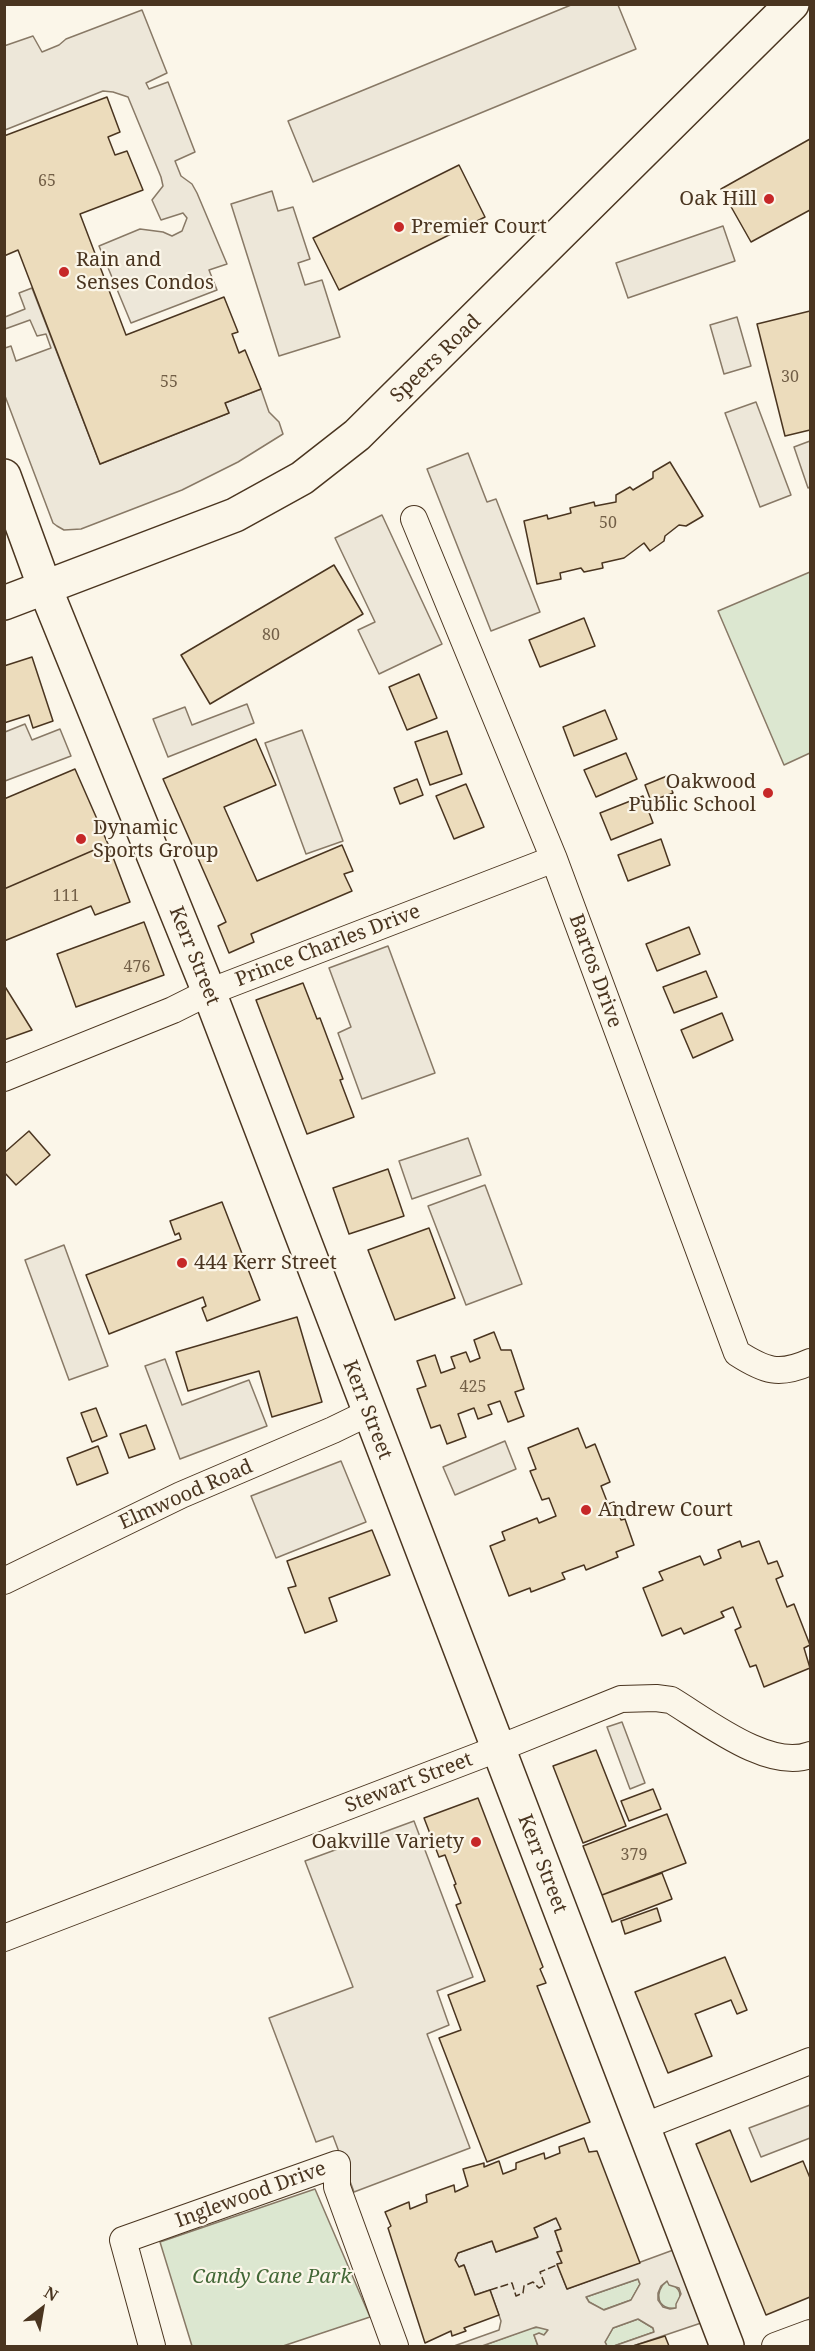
<!DOCTYPE html>
<style>
body{margin:0}
#map{position:relative;width:815px;height:2351px;overflow:hidden;background:#fbf6e9;font-family:"Noto Serif",serif}
canvas{display:block}
.frame{position:absolute;inset:0;border:6px solid #4a3520;pointer-events:none}
.north{position:absolute;left:12px;top:2279px;width:60px;height:60px;-webkit-text-stroke:4px #fbf6e9;paint-order:stroke;rotate:31deg;font-size:16px;font-weight:700;line-height:24px;text-align:center;color:#4a3520}
.north::after{content:'';display:block;margin:auto;width:21px;height:27px;background:#4a3520;clip-path:polygon(50% 0,100% 100%,50% 72%,0 100%)}
</style>
<div id="map">
<canvas width="815" height="2351"></canvas>
<div class="frame"></div>
<div class="north">N</div>
</div>
<script>
const ctx = document.querySelector('canvas').getContext('2d');
ctx.lineJoin = 'round';
function paint(path, color) { ctx.fillStyle = color; ctx.fill(path, 'evenodd'); }
function stroke(path, color, width, dash) { ctx.strokeStyle = color; ctx.lineWidth = width; ctx.lineCap = dash ? 'butt' : 'round'; ctx.setLineDash(dash || []); ctx.stroke(path); }
function write(font, color, halo, rows, align = 'center') {
  ctx.font = font + ' "Noto Serif",serif'; ctx.lineWidth = 4.5; ctx.setLineDash([]); ctx.textBaseline = 'middle'; ctx.strokeStyle = halo; ctx.fillStyle = color; for (const [text, x, y, turn = 0] of rows) {
    ctx.save(); ctx.translate(x, y); ctx.rotate((+turn || 0) * Math.PI / 180); ctx.textAlign = isNaN(turn) ? turn : align; if (halo) ctx.strokeText(text, 0, 0); ctx.fillText(text, 0, 0); ctx.restore();
  }
}
const green = new Path2D(`
 M 810,572 L 810,753 L 784,765 L 718,611 Z
 M 315,2189 L 370,2317 L 283,2346 L 192,2346 L 160,2242 Z
 M 638,2279 L 640,2284 L 631,2300 L 603,2310 L 589,2302 L 586,2297 Z
 M 667,2281 C 682,2289 682,2294 677,2308 C 657,2311 653,2292 667,2281 Z
 M 638,2319 L 653,2328 L 654,2332 L 614,2346 L 607,2346 L 605,2342 L 613,2328 Z
 M 543,2327 L 548,2330 L 544,2335 L 534,2335 L 538,2346 L 482,2346 L 531,2328 Z`);
const parking = new Path2D(`
 M 571,5 L 618,5 L 636,49 L 313,182 L 288,121 Z
 M 142,10 L 167,73 L 146,83 L 149,89 L 168,82 L 195,152 L 175,161 L 181,176 L 192,184 L 197,193 L 227,264 L 209,270 L 217,290 L 131,323 L 99,246 L 140,229 L 163,232 L 172,236 L 182,231 L 187,218 L 183,213 L 161,220 L 152,200 L 163,186 L 161,177 L 128,97 L 113,92 L 103,91 L 5,130 L 4,46 L 33,36 L 42,52 L 59,45 L 66,39 Z
 M 272,191 L 278,211 L 293,207 L 310,259 L 298,263 L 305,285 L 322,280 L 340,337 L 279,356 L 231,204 Z
 M 723,226 L 735,261 L 628,298 L 616,263 Z
 M 32,288 L 100,464 L 229,413 L 225,403 L 261,389 L 269,412 L 279,422 L 283,434 L 238,462 L 182,490 L 81,529 L 64,530 L 57,526 L 53,523 L 5,396 L 5,348 L 11,346 L 16,361 L 51,348 L 46,334 L 37,336 L 30,320 L 5,329 L 5,317 L 25,309 L 19,293 Z
 M 737,317 L 751,366 L 724,374 L 710,325 Z
 M 756,402 L 791,495 L 760,507 L 725,413 Z
 M 810,441 L 810,487 L 808,488 L 794,447 Z
 M 468,453 L 487,502 L 496,499 L 540,612 L 491,631 L 427,469 Z
 M 382,515 L 442,644 L 379,674 L 358,630 L 375,622 L 335,538 Z
 M 247,704 L 254,723 L 168,757 L 153,719 L 185,707 L 192,725 Z
 M 25,724 L 32,740 L 60,729 L 71,756 L 5,781 L 5,732 Z
 M 302,730 L 343,841 L 306,854 L 265,743 Z
 M 388,946 L 435,1073 L 362,1099 L 338,1033 L 351,1027 L 329,968 Z
 M 468,1138 L 481,1175 L 412,1199 L 399,1161 Z
 M 485,1185 L 522,1284 L 466,1305 L 428,1206 Z
 M 64,1245 L 108,1366 L 69,1380 L 25,1260 Z
 M 165,1359 L 182,1405 L 249,1380 L 267,1426 L 180,1459 L 145,1366 Z
 M 505,1441 L 516,1469 L 455,1495 L 443,1467 Z
 M 341,1461 L 366,1522 L 276,1558 L 251,1496 Z
 M 622,1722 L 645,1783 L 630,1789 L 607,1727 Z
 M 414,1821 L 473,1977 L 437,1991 L 449,2025 L 427,2034 L 470,2148 L 354,2192 L 333,2136 L 316,2142 L 269,2018 L 353,1987 L 305,1861 Z
 M 810,2105 L 810,2138 L 761,2157 L 749,2128 Z
 M 556,2218 L 561,2229 L 555,2231 L 562,2251 L 557,2252 L 562,2263 L 557,2264 L 567,2289 L 676,2249 L 704,2322 L 633,2346 L 614,2346 L 654,2332 L 653,2328 L 638,2319 L 613,2328 L 605,2342 L 607,2346 L 538,2346 L 534,2335 L 539,2333 L 544,2335 L 548,2330 L 536,2327 L 482,2346 L 454,2346 L 499,2330 L 501,2321 L 490,2290 L 475,2295 L 464,2265 L 459,2267 L 455,2260 L 458,2253 L 492,2241 L 496,2252 L 537,2238 L 534,2228 ZM 638,2279 L 640,2284 L 631,2300 L 604,2310 L 589,2302 L 586,2297 ZM 667,2281 L 669,2285 L 679,2288 L 681,2294 L 676,2304 L 676,2308 L 670,2309 L 663,2307 L 658,2300 L 658,2293 L 661,2286 Z`);
const building = new Path2D(`
 M 107,97 L 120,132 L 108,137 L 115,155 L 127,151 L 143,190 L 80,214 L 126,335 L 224,297 L 238,332 L 232,334 L 239,353 L 245,350 L 261,389 L 225,403 L 229,413 L 100,464 L 18,250 L 4,256 L 4,136 Z
 M 810,139 L 810,210 L 751,242 L 721,189 Z
 M 459,165 L 485,217 L 339,290 L 313,238 Z
 M 810,311 L 810,430 L 785,436 L 757,324 Z
 M 670,462 L 703,516 L 686,526 L 679,525 L 665,536 L 664,541 L 650,551 L 644,543 L 624,558 L 602,563 L 603,568 L 584,572 L 581,568 L 560,573 L 561,579 L 537,584 L 524,521 L 547,515 L 548,519 L 571,513 L 570,508 L 594,502 L 595,506 L 616,502 L 616,495 L 630,487 L 633,490 L 653,478 L 653,472 Z
 M 334,565 L 363,614 L 210,704 L 181,655 Z
 M 584,618 L 595,646 L 540,667 L 529,640 Z
 M 32,657 L 53,721 L 33,728 L 29,715 L 4,723 L 4,666 Z
 M 419,674 L 437,718 L 407,730 L 389,687 Z
 M 605,710 L 617,739 L 574,756 L 563,727 Z
 M 447,731 L 462,774 L 430,785 L 415,742 Z
 M 256,739 L 276,785 L 224,807 L 257,881 L 342,845 L 353,871 L 344,874 L 352,891 L 251,934 L 254,942 L 229,953 L 218,926 L 226,922 L 163,779 Z
 M 626,753 L 637,779 L 596,797 L 584,770 Z
 M 75,769 L 108,844 L 4,889 L 4,799 Z
 M 667,776 L 673,793 L 651,801 L 645,785 Z
 M 417,779 L 423,795 L 400,804 L 394,788 Z
 M 466,784 L 484,827 L 454,839 L 436,796 Z
 M 643,796 L 653,823 L 611,840 L 600,813 Z
 M 661,839 L 670,865 L 628,881 L 618,855 Z
 M 108,844 L 130,902 L 95,915 L 91,906 L 4,941 L 4,889 Z
 M 144,922 L 164,975 L 76,1007 L 57,954 Z
 M 689,927 L 700,954 L 657,971 L 646,944 Z
 M 706,971 L 717,997 L 674,1013 L 663,987 Z
 M 303,983 L 317,1019 L 320,1018 L 343,1079 L 340,1080 L 354,1117 L 307,1134 L 256,1000 Z
 M 4,985 L 32,1030 L 4,1040 Z
 M 722,1013 L 733,1040 L 693,1058 L 681,1030 Z
 M 29,1131 L 50,1155 L 16,1185 L 4,1172 L 4,1153 Z
 M 388,1169 L 404,1216 L 349,1234 L 333,1188 Z
 M 222,1202 L 260,1300 L 207,1321 L 202,1308 L 206,1306 L 203,1297 L 109,1334 L 86,1275 L 181,1239 L 179,1233 L 175,1235 L 170,1221 Z
 M 429,1228 L 455,1298 L 395,1320 L 368,1250 Z
 M 297,1317 L 322,1402 L 272,1417 L 259,1371 L 188,1391 L 176,1352 Z
 M 494,1332 L 501,1350 L 511,1350 L 524,1389 L 515,1392 L 524,1416 L 508,1422 L 500,1401 L 488,1405 L 492,1414 L 478,1419 L 474,1408 L 458,1414 L 466,1437 L 447,1444 L 440,1425 L 431,1428 L 417,1389 L 426,1386 L 417,1361 L 435,1355 L 441,1373 L 455,1368 L 451,1357 L 466,1352 L 470,1362 L 480,1358 L 474,1340 Z
 M 96,1408 L 107,1436 L 92,1442 L 81,1413 Z
 M 146,1425 L 155,1449 L 129,1458 L 120,1434 Z
 M 578,1428 L 586,1448 L 595,1444 L 610,1482 L 601,1486 L 608,1504 L 614,1502 L 621,1520 L 625,1519 L 634,1545 L 616,1552 L 618,1557 L 586,1570 L 584,1565 L 562,1573 L 565,1579 L 531,1592 L 530,1588 L 509,1596 L 490,1546 L 505,1540 L 502,1532 L 537,1518 L 539,1523 L 556,1516 L 549,1498 L 542,1500 L 530,1471 L 536,1469 L 528,1448 Z
 M 98,1446 L 108,1473 L 77,1485 L 67,1458 Z
 M 372,1530 L 390,1575 L 329,1598 L 337,1621 L 305,1633 L 288,1588 L 296,1586 L 287,1561 Z
 M 740,1541 L 742,1547 L 759,1541 L 768,1564 L 777,1561 L 783,1576 L 776,1579 L 787,1607 L 794,1604 L 810,1645 L 804,1648 L 810,1668 L 764,1687 L 756,1665 L 750,1667 L 735,1630 L 741,1627 L 733,1607 L 721,1612 L 724,1617 L 684,1634 L 681,1628 L 662,1636 L 643,1588 L 663,1580 L 659,1572 L 700,1556 L 704,1565 L 721,1558 L 718,1550 Z
 M 596,1750 L 626,1826 L 583,1843 L 553,1766 Z
 M 653,1789 L 661,1809 L 629,1821 L 621,1801 Z
 M 478,1798 L 543,1967 L 540,1969 L 546,1983 L 537,1986 L 590,2122 L 487,2162 L 439,2038 L 461,2030 L 448,1995 L 485,1981 L 456,1905 L 461,1903 L 454,1885 L 456,1884 L 445,1855 L 439,1857 L 424,1818 Z
 M 667,1814 L 686,1863 L 602,1895 L 583,1846 Z
 M 662,1873 L 672,1899 L 612,1922 L 602,1895 Z
 M 657,1908 L 661,1921 L 625,1934 L 621,1921 Z
 M 725,1957 L 747,2010 L 737,2014 L 731,2000 L 695,2014 L 712,2056 L 668,2073 L 635,1992 Z
 M 730,2130 L 751,2182 L 803,2161 L 810,2178 L 810,2297 L 766,2315 L 696,2144 Z
 M 584,2138 L 589,2152 L 597,2151 L 640,2263 L 567,2289 L 557,2264 L 562,2263 L 557,2252 L 562,2251 L 555,2231 L 561,2229 L 556,2218 L 534,2228 L 538,2237 L 496,2252 L 492,2241 L 458,2253 L 455,2260 L 459,2267 L 464,2265 L 475,2295 L 490,2290 L 499,2315 L 464,2328 L 466,2331 L 452,2336 L 451,2331 L 425,2343 L 388,2228 L 391,2226 L 385,2212 L 409,2202 L 410,2209 L 427,2202 L 426,2195 L 454,2185 L 455,2192 L 468,2186 L 463,2169 L 484,2163 L 484,2167 L 499,2161 L 503,2174 L 516,2169 L 516,2163 L 544,2153 L 545,2159 L 560,2153 L 559,2147 Z
 M 665,2336 L 669,2346 L 633,2346 Z`);
const minor = new Path2D(`
 M 414,519 L 554,859 L 737,1353 C 765,1371 779,1376 810,1362
 M 4,1078 L 173,1010 L 209,992 L 554,859
 M 4,1581 L 181,1495 L 333,1430 L 368,1413
 M 4,1938 L 497,1749 L 621,1699 L 656,1698 L 671,1700 C 706,1721 769,1771 810,1755
 M 642,2127 L 810,2061
 M 152,2346 L 123,2240 L 337,2164 L 337,2187 L 395,2346
 M 775,2346 L 810,2333`);
const major = new Path2D(`
 M 4,476 L 45,588 L 209,992 L 727,2346
 M 4,603 L 235,515 L 302,478 L 357,435 L 792,4`);
const fence = new Path2D(`
 M 490,2290 L 512,2283 L 516,2296 L 523,2293 L 524,2286 L 533,2282 L 539,2288 L 545,2285 L 540,2272 L 557,2265`);
const markers = [
 [769,199,6,"#c62828"],
 [399,227,6,"#c62828"],
 [64,272,6,"#c62828"],
 [768,793,6,"#c62828"],
 [81,839,6,"#c62828"],
 [182,1263,6,"#c62828"],
 [586,1510,6,"#c62828"],
 [476,1842,6,"#c62828"]
];
const numberNames = [
 ["65",47,181],
 ["30",790,377],
 ["55",169,382],
 ["50",608,523],
 ["80",271,635],
 ["111",66,896],
 ["476",137,967],
 ["425",473,1387],
 ["379",634,1855]
];
const poiNames = [
 ["Oak Hill",757,199,"right"],
 ["Premier Court",411,227],
 ["Rain and",76,260],
 ["Senses Condos",76,283],
 ["Oakwood",756,782,"right"],
 ["Public School",756,805,"right"],
 ["Dynamic",93,828],
 ["Sports Group",93,851],
 ["444 Kerr Street",194,1263],
 ["Andrew Court",598,1510],
 ["Oakville Variety",464,1842,"right"]
];
const streetNames = [
 ["Speers Road",436,359,-44],
 ["Prince Charles Drive",328,946,-21],
 ["Kerr Street",194,956,68],
 ["Bartos Drive",595,971,70],
 ["Kerr Street",367,1410,69],
 ["Elmwood Road",186,1495,-24],
 ["Stewart Street",409,1783,-21],
 ["Kerr Street",542,1864,69],
 ["Inglewood Drive",251,2195,-20]
];
const parkNames = [
 ["Candy Cane Park",272,2277]
];
paint(green, '#dce7d0');
stroke(green, '#887966', 1.5);
paint(parking, '#ede7d9');
stroke(parking, '#887966', 1.5);
paint(building, '#ecdcbc');
stroke(building, '#4a3520', 1.5);
stroke(minor, '#4a3520', 28);
stroke(major, '#4a3520', 36);
stroke(minor, '#fbf6e9', 26);
stroke(major, '#fbf6e9', 33);
stroke(fence, '#4a3520', 1.5, [8, 3]);
for (const [x, y, r, color] of markers) { const dot = new Path2D(); dot.arc(x, y, r, 0, 2 * Math.PI); ctx.fillStyle = color; ctx.fill(dot); stroke(dot, '#fbf6e9', 2); }
write('16px', '#725f47', null, numberNames);
write('20px', '#4a3520', '#fbf6e9', poiNames, 'left');
write('20px', '#4a3520', '#fbf6e9', streetNames);
write('italic 20px', '#436837', '#fbf6e9', parkNames);
</script>
